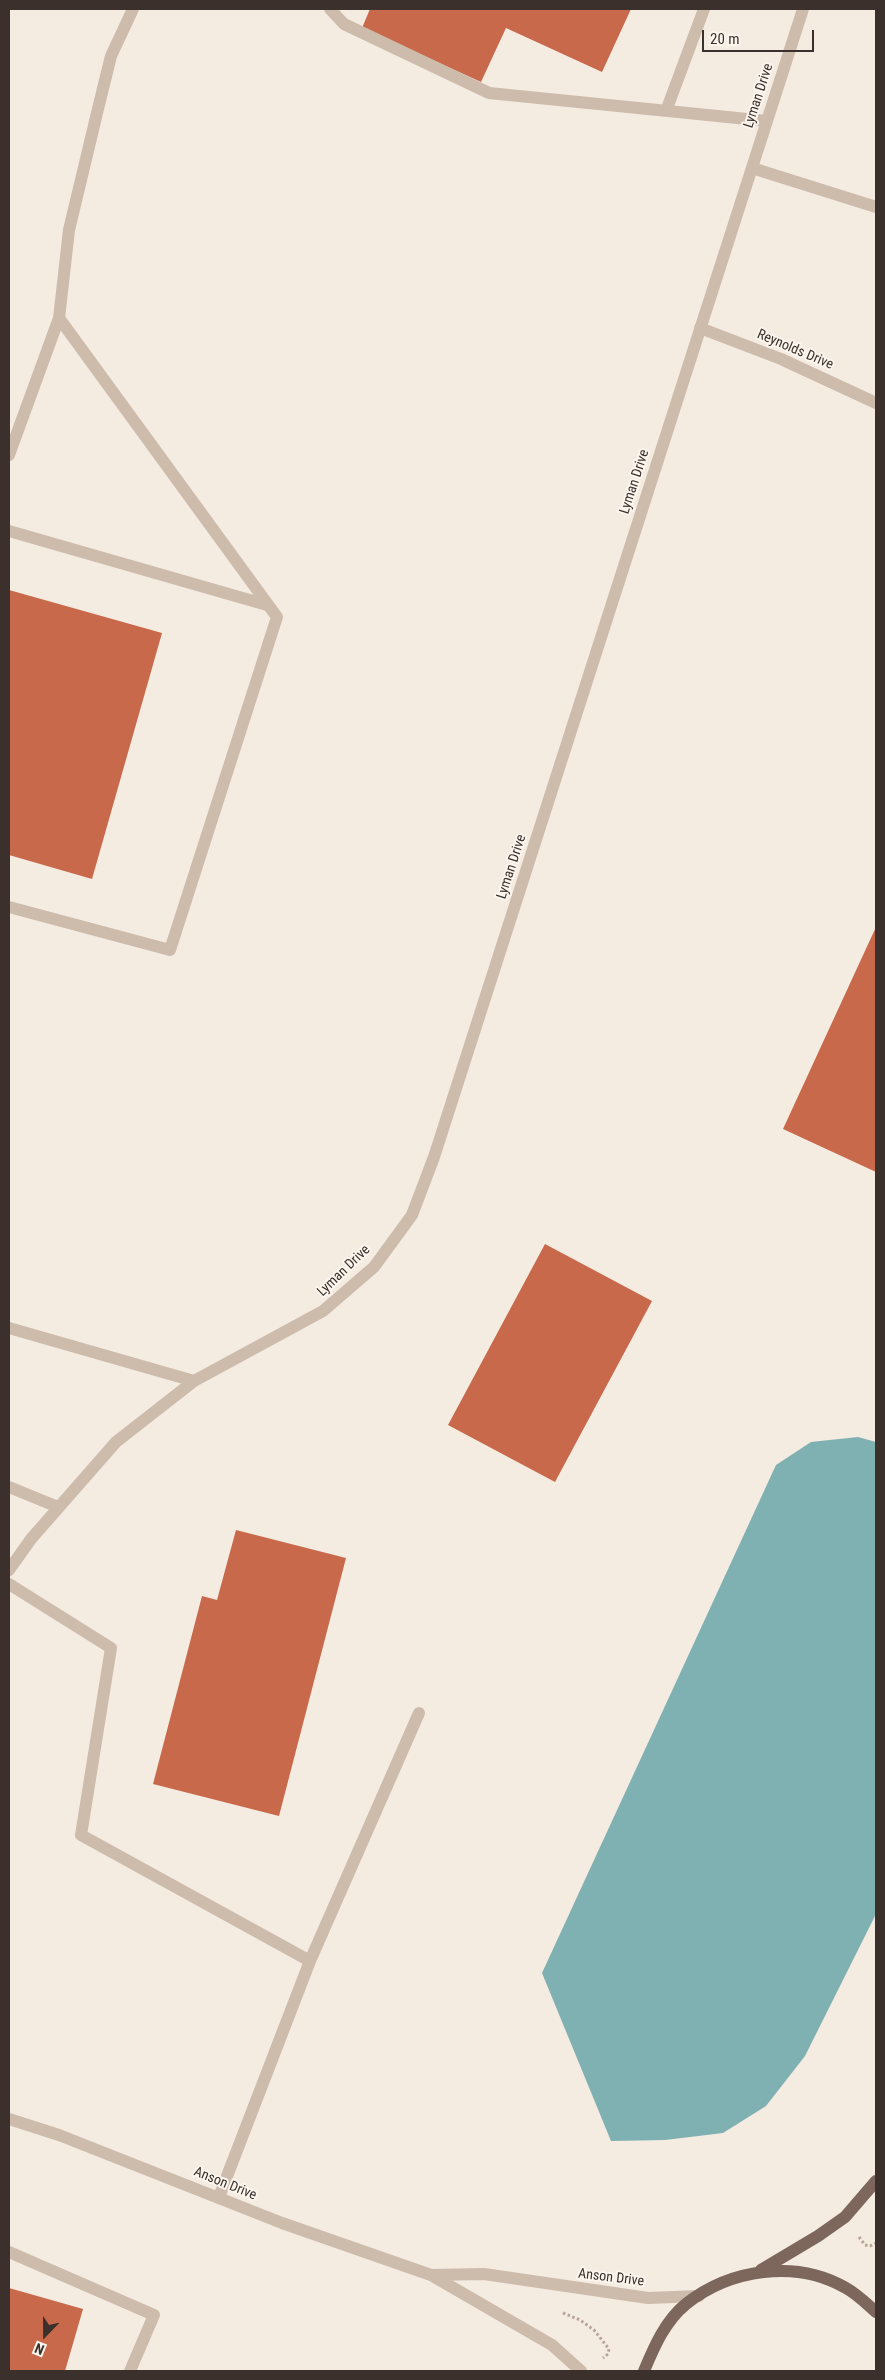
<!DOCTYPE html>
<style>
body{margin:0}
#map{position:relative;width:885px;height:2380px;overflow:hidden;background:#f4ebe1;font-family:"Roboto Condensed",sans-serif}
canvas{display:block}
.frame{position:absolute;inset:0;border:10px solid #3b302b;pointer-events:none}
.north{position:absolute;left:20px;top:2310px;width:50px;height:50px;-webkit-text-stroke:4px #fbf5ee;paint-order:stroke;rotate:202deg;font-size:14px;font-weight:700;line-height:20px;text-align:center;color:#3b302b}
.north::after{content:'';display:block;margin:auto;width:18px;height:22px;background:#3b302b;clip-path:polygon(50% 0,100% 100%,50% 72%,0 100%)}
.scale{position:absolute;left:702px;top:30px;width:112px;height:22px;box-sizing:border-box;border:2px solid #3b302b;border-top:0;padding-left:6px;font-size:15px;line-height:18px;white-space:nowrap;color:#3b302b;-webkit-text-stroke:4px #fbf5ee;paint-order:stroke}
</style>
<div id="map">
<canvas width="885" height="2380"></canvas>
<div class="frame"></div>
<div class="north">N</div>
<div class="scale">20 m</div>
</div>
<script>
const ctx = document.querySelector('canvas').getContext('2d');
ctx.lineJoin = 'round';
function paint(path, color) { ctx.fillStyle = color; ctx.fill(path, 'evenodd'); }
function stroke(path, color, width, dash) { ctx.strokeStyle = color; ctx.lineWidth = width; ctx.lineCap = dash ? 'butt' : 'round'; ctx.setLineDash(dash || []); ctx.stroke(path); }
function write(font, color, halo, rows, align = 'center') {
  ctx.font = font + ' "Roboto Condensed",sans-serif'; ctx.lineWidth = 4; ctx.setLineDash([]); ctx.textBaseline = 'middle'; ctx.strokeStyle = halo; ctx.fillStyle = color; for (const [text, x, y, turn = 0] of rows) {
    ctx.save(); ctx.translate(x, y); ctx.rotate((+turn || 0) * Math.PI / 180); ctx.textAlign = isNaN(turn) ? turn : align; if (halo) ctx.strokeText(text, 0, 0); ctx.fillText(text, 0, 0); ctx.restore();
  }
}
const water = new Path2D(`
 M 858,1437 L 876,1442 L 876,1914 L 805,2056 L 766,2106 L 723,2133 L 665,2140 L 611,2141 L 542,1973 L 776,1465 L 811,1442 Z`);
const building = new Path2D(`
 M 370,9 L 631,9 L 602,72 L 506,28 L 481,82 L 362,28 Z
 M 9,590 L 162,633 L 92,879 L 9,855 Z
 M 876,927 L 876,1172 L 783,1129 Z
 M 545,1244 L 652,1301 L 555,1482 L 448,1425 Z
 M 236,1530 L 346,1558 L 279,1816 L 153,1784 L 202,1596 L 217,1600 Z
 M 9,2288 L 83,2309 L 65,2371 L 9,2371 Z`);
const path = new Path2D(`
 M 859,2237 L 865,2245 L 870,2246 L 876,2243
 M 563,2313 L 580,2320 L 594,2330 L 609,2349 L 608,2354 L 603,2358`);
const minor = new Path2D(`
 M 330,9 L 344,24 L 489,93 L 767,121
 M 666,111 L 704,9
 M 752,168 L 876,207
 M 700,328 L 781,359 L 876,403
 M 9,455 L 59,318
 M 9,531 L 267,605
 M 9,907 L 170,950 L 277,617 L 59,318 L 69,230 L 97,113 L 111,56 L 133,9
 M 9,1328 L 194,1381
 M 9,1487 L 58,1507
 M 9,1570 L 31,1539 L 116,1442 L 194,1381 L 323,1311 L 374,1267 L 412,1215 L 434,1157 L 803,9
 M 9,1584 L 111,1648 L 81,1835 L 310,1961 L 219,2197
 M 310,1961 L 419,1713
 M 9,2119 L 59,2135 L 282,2223 L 431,2275 L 552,2345 L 581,2371
 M 9,2252 L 154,2315 L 130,2371
 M 431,2275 L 484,2274 L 648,2298 L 699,2296`);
const major = new Path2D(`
 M 761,2270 L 818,2236 L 845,2217 L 876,2181
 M 644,2371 C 654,2347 665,2321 686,2304 C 730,2269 796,2259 846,2288 C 857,2294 867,2304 876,2312`);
const streetNames = [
 ["Lyman Drive",759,96,-72],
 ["Reynolds Drive",795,350,23],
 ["Lyman Drive",635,482,-72],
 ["Lyman Drive",512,867,-72],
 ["Lyman Drive",344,1271,-44],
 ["Anson Drive",225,2184,22],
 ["Anson Drive",611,2278,7]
];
paint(water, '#7fb0b2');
paint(building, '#c8694b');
stroke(path, '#b9a596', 3, [2.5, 2.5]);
stroke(minor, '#cdbbac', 12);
stroke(major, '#7d675c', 12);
write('14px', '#3b302b', '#fbf5ee', streetNames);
</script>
